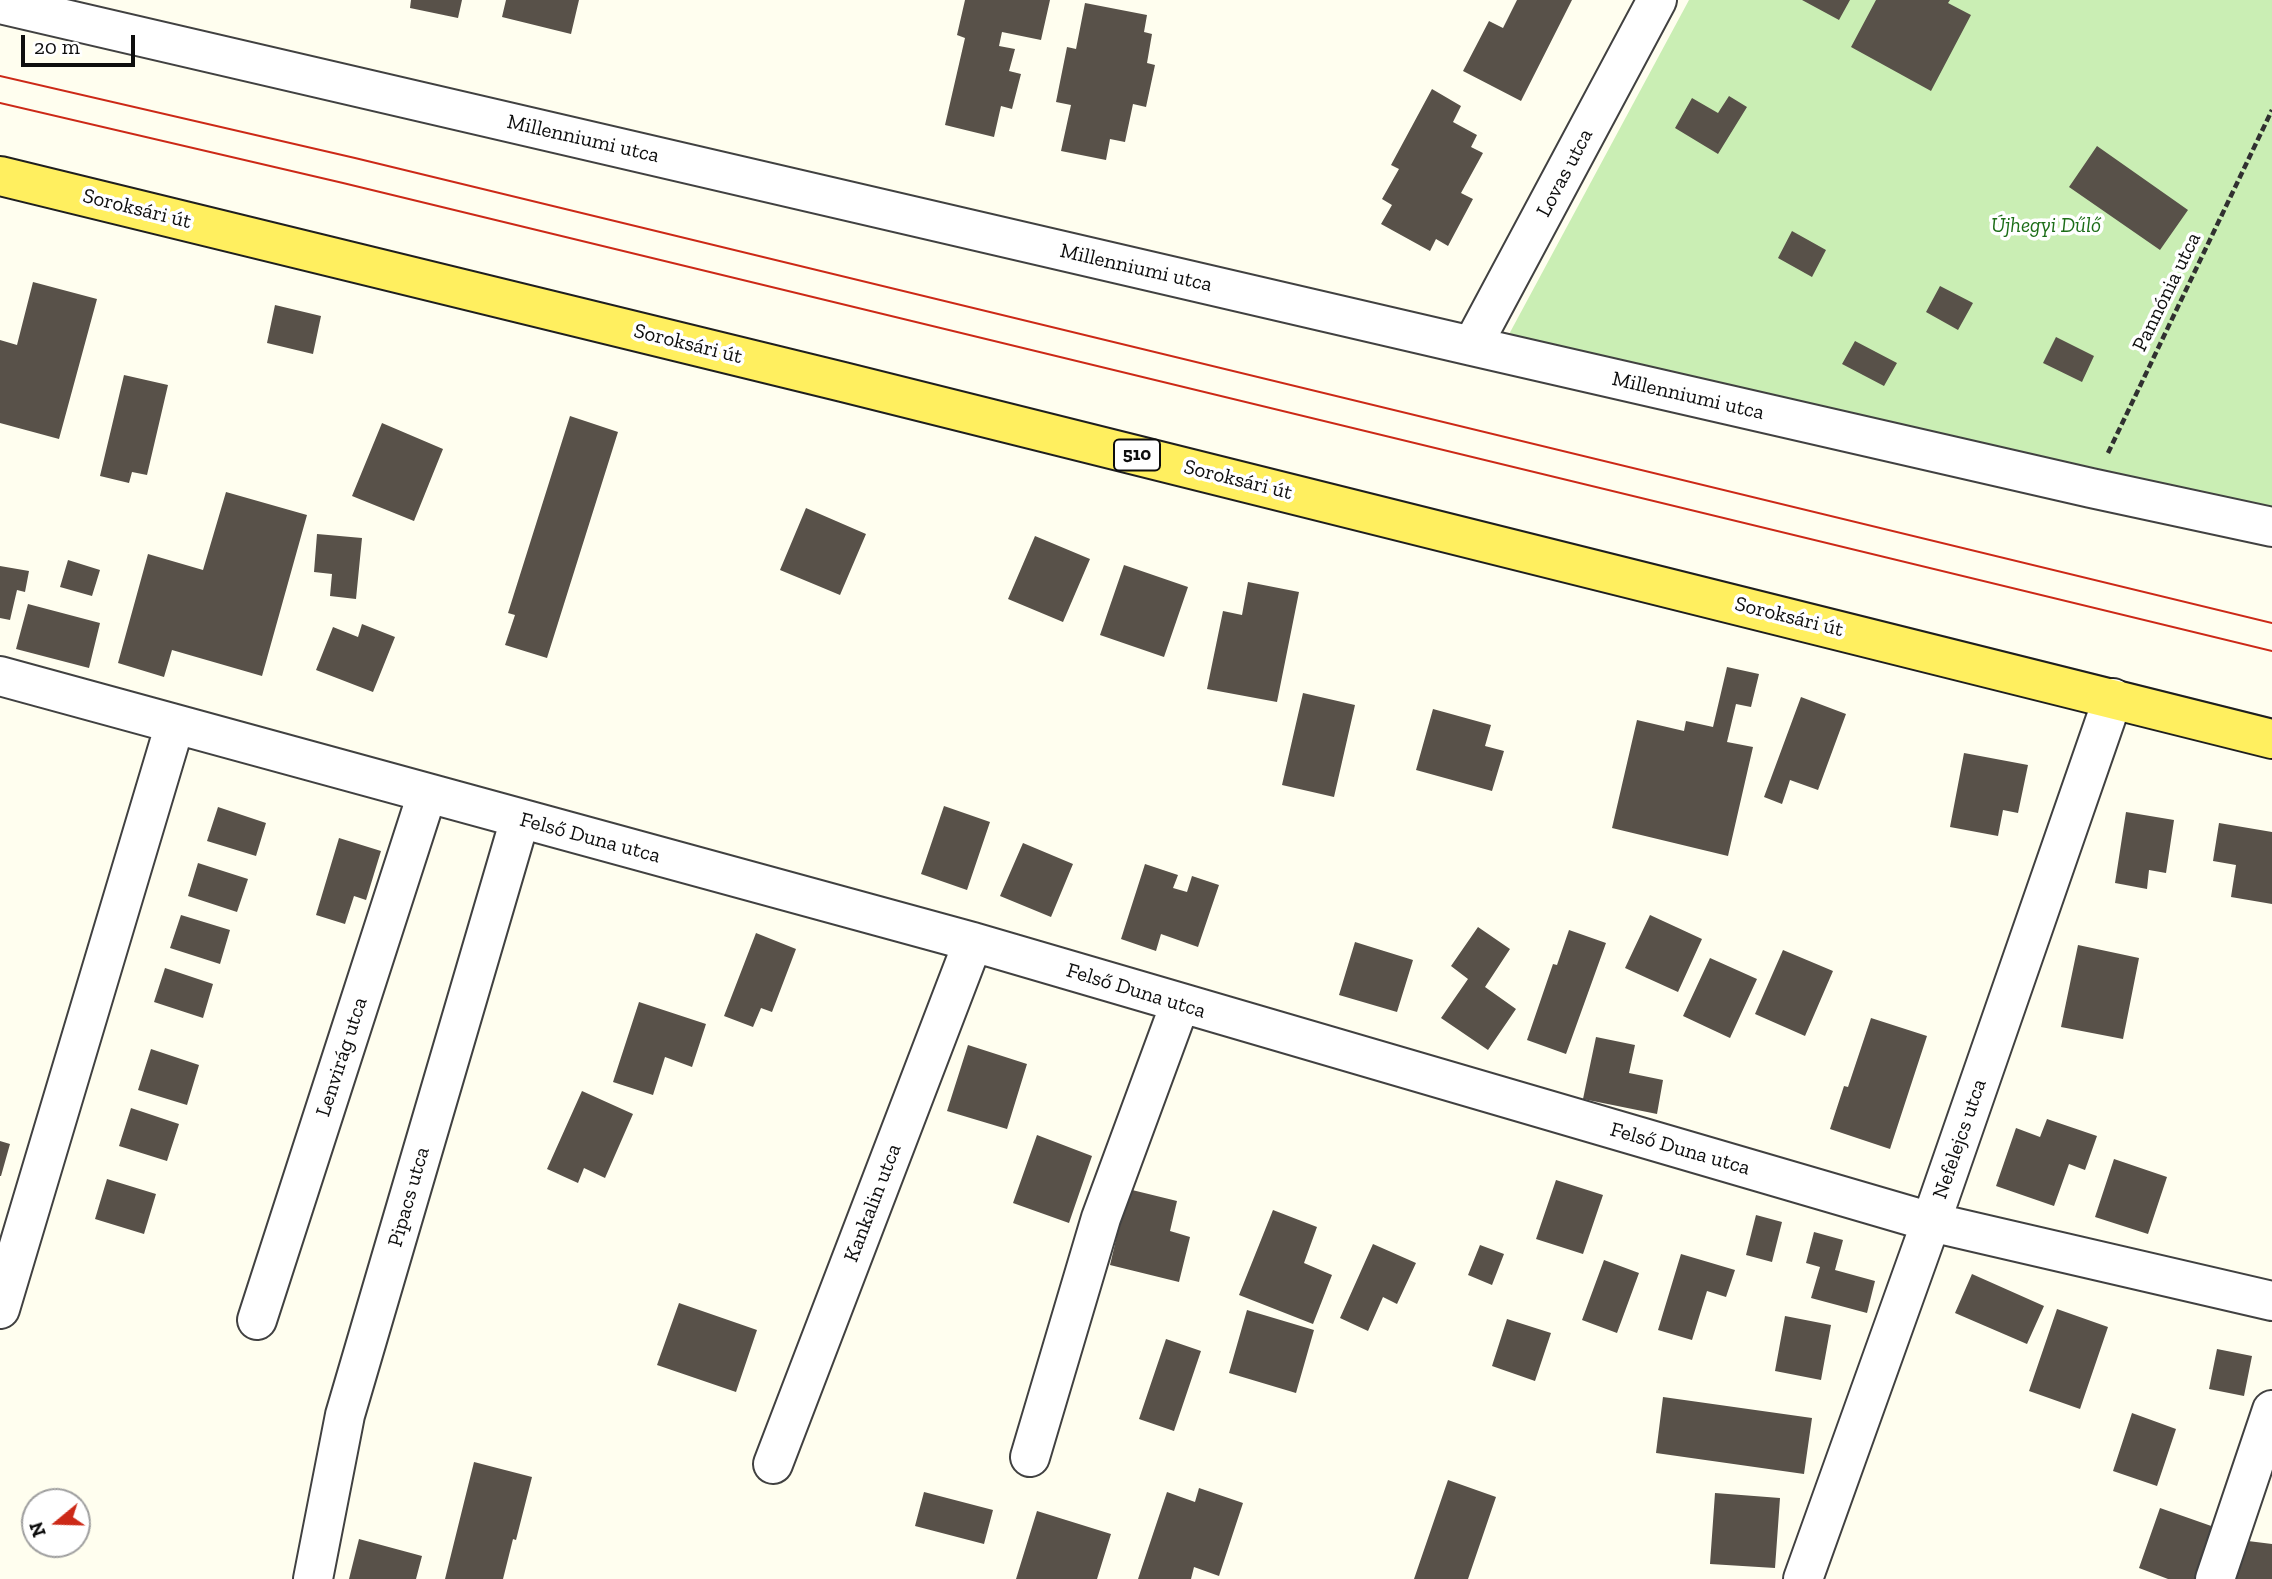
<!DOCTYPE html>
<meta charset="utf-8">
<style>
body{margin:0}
#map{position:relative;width:2272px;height:1579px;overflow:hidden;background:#fffeef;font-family:"Zilla Slab",serif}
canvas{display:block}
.north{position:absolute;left:21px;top:1488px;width:70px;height:70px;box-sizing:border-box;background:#fff;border:2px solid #9f9f9f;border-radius:50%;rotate:251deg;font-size:19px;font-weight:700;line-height:28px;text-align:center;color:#0e0e0e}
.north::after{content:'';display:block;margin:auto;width:24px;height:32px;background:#cc2917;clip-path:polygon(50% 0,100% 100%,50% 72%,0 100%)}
.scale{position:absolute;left:21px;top:35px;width:114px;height:32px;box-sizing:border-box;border:4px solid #0e0e0e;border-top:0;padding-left:9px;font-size:21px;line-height:24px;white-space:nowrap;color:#0e0e0e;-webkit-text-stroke:5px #fff;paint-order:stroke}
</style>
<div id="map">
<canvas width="2272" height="1579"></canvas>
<div class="north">N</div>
<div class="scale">20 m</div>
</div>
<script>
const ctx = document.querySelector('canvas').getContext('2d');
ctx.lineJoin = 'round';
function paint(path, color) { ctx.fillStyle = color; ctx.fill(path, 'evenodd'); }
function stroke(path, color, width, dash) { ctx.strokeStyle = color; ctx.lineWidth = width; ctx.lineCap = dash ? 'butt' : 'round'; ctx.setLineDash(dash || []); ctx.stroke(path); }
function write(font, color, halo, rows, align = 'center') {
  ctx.font = font + ' "Zilla Slab",serif'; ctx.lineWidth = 7; ctx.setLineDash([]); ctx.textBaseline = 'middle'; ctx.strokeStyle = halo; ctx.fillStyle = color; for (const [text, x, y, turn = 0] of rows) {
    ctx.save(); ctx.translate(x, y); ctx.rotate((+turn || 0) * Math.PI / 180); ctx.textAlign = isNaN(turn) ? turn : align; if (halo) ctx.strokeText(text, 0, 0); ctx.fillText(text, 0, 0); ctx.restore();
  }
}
const green = new Path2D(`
 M 1689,0 L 2272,0 L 2272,507 L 1507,338 Z`);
const building = new Path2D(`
 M 411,0 L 462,0 L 458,18 L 410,8 Z
 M 506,0 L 579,0 L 571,34 L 502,17 Z
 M 965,0 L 1050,0 L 1041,40 L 1002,32 L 999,46 L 1015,49 L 1009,71 L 1021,74 L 1012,109 L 1001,106 L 994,137 L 945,125 L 965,38 L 957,35 Z
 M 1517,0 L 1572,0 L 1521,101 L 1463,71 L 1489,21 L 1503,28 Z
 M 1802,0 L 1850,0 L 1839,20 Z
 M 1876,0 L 1950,0 L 1948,3 L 1971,15 L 1931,91 L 1851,47 Z
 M 1085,3 L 1147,15 L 1144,32 L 1152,34 L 1147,63 L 1155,65 L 1146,107 L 1133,104 L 1125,142 L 1110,139 L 1106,160 L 1061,151 L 1071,105 L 1056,102 L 1067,47 L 1076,49 Z
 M 1432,89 L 1461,106 L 1453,122 L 1477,135 L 1471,147 L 1483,153 L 1461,193 L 1473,199 L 1448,246 L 1436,239 L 1430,251 L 1381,224 L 1392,205 L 1382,199 L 1399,169 L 1391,165 Z
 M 1729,96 L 1747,107 L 1718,154 L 1675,128 L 1692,98 L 1718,113 Z
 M 2097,146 L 2188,210 L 2160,250 L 2069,187 Z
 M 1792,231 L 1826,250 L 1812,277 L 1778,258 Z
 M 33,282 L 97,299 L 59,439 L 0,423 L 0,340 L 17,345 Z
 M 1940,286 L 1973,303 L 1958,330 L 1926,312 Z
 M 275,305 L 321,316 L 313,354 L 267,343 Z
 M 2056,337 L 2094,356 L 2082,382 L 2043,363 Z
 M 1855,341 L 1897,363 L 1884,386 L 1842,364 Z
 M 124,375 L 168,385 L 147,475 L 132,472 L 129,483 L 100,476 Z
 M 570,416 L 618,432 L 547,658 L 505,645 L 515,615 L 508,613 Z
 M 382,423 L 443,449 L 414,521 L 352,496 Z
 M 226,492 L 307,515 L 262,676 L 172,650 L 164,677 L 118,663 L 148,554 L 203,570 Z
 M 806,508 L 866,534 L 840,595 L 780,570 Z
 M 317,534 L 362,538 L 356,599 L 330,596 L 332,574 L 314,572 Z
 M 1035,536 L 1090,559 L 1063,622 L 1008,599 Z
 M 68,560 L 100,570 L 92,596 L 60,587 Z
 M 1124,565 L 1188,587 L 1164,657 L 1100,635 Z
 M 0,566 L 29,571 L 25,592 L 17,590 L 10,620 L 0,618 Z
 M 1248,582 L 1299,592 L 1277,702 L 1207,689 L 1223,611 L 1242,615 Z
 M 28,604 L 100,623 L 89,668 L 16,649 Z
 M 362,624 L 395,637 L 373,692 L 316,670 L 333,627 L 358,637 Z
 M 1727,667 L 1759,674 L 1751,707 L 1736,704 L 1727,742 L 1753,747 L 1728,856 L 1612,828 L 1637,720 L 1684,731 L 1686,721 L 1713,727 Z
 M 1303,693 L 1355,705 L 1334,797 L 1282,785 Z
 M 1801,697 L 1846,714 L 1818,790 L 1790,780 L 1782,804 L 1764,797 Z
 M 1433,709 L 1491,725 L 1485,746 L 1504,751 L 1492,791 L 1416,770 Z
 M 1964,753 L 2028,765 L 2018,813 L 2003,810 L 1998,836 L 1950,827 Z
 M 944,806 L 990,822 L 967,890 L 921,874 Z
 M 218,807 L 266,823 L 256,856 L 207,841 Z
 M 2126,812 L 2174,820 L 2166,873 L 2149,870 L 2147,889 L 2115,883 Z
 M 2219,823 L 2272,832 L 2272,904 L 2231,897 L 2236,865 L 2213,861 Z
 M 339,838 L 381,851 L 366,900 L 354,896 L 345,924 L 316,915 Z
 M 1023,843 L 1073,864 L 1051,917 L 1000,896 Z
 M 198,863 L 248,879 L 237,912 L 188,896 Z
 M 1145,864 L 1178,875 L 1173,888 L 1187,892 L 1192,876 L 1219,885 L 1198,947 L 1161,934 L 1156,951 L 1121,939 Z
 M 181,915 L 230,930 L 220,964 L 170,948 Z
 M 1650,915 L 1702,939 L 1678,992 L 1625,968 Z
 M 1478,927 L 1510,949 L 1485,987 L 1516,1009 L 1488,1050 L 1441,1018 L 1468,979 L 1451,966 Z
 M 1569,930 L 1606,943 L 1566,1054 L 1527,1040 L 1553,964 L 1557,965 Z
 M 756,933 L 796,949 L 772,1012 L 761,1008 L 753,1027 L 724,1016 Z
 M 1355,942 L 1413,960 L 1397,1012 L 1339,995 Z
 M 2078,945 L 2139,958 L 2123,1039 L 2061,1027 Z
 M 1783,950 L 1833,971 L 1805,1036 L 1755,1014 Z
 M 1710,958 L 1757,979 L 1730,1038 L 1683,1016 Z
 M 165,968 L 213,984 L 203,1018 L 154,1002 Z
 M 639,1002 L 706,1024 L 692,1067 L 665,1057 L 653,1095 L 613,1082 Z
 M 1871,1018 L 1927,1036 L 1890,1149 L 1830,1129 L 1844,1086 L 1848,1087 Z
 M 1596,1037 L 1635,1045 L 1629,1073 L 1663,1080 L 1657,1114 L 1583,1099 Z
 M 968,1045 L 1027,1064 L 1007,1129 L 947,1111 Z
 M 151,1049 L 199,1065 L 187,1105 L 138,1090 Z
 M 582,1091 L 633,1114 L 605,1178 L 584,1168 L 578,1183 L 547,1169 Z
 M 131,1108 L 179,1124 L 167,1161 L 119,1146 Z
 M 2047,1119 L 2097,1136 L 2085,1170 L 2069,1164 L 2054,1206 L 1996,1186 L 2016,1128 L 2040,1137 Z
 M 1037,1135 L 1092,1156 L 1069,1223 L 1013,1203 Z
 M 0,1141 L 10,1144 L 1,1176 L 0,1176 Z
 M 2114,1159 L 2167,1177 L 2148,1234 L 2095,1217 Z
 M 107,1179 L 156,1194 L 144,1234 L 95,1219 Z
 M 1556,1180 L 1603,1195 L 1583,1254 L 1536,1239 Z
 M 1128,1189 L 1177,1201 L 1170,1231 L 1190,1237 L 1179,1282 L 1110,1265 Z
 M 1273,1210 L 1317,1227 L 1304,1263 L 1332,1275 L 1313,1324 L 1239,1295 Z
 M 1756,1215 L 1782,1222 L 1772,1262 L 1746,1255 Z
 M 1814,1232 L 1843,1240 L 1835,1270 L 1875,1281 L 1867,1313 L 1811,1298 L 1820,1267 L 1806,1263 Z
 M 1373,1244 L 1416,1263 L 1397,1304 L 1383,1297 L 1368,1331 L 1340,1318 Z
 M 1480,1245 L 1504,1254 L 1492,1285 L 1468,1275 Z
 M 1681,1254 L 1735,1270 L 1726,1297 L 1707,1291 L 1692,1340 L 1658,1330 Z
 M 1604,1260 L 1639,1273 L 1617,1333 L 1582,1320 Z
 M 1972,1274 L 2044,1306 L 2027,1344 L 1955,1313 Z
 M 679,1303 L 757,1330 L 736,1392 L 657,1365 Z
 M 2057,1309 L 2108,1327 L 2080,1409 L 2029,1391 Z
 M 1247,1310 L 1314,1330 L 1296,1393 L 1229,1373 Z
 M 1785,1316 L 1831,1325 L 1821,1380 L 1775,1371 Z
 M 1507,1319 L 1551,1333 L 1535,1381 L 1492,1366 Z
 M 1166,1339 L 1201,1351 L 1174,1431 L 1139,1419 Z
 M 2217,1349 L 2252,1356 L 2244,1396 L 2209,1389 Z
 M 1663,1397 L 1812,1418 L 1804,1474 L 1656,1453 Z
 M 2132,1413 L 2176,1429 L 2157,1486 L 2113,1471 Z
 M 474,1462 L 532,1477 L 516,1540 L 513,1539 L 503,1579 L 445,1579 Z
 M 1448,1480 L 1496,1497 L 1468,1579 L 1414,1579 Z
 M 1199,1488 L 1243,1503 L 1219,1576 L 1194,1567 L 1191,1579 L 1138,1579 L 1167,1492 L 1195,1502 Z
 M 924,1492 L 993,1510 L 984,1544 L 915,1526 Z
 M 1715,1493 L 1780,1498 L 1775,1568 L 1710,1564 Z
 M 2160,1508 L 2217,1528 L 2199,1579 L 2168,1579 L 2139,1568 Z
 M 1037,1511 L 1111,1534 L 1097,1579 L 1016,1579 Z
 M 359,1539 L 422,1556 L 416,1579 L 349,1579 Z
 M 2240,1540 L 2272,1544 L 2272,1579 L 2236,1579 Z`);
const path = new Path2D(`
 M 2108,453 L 2272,110`);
const minor = new Path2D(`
 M 0,4 L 1472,346 L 2091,488 L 2272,527
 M 1472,346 L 1657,0
 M 0,676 L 973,942 L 1931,1222 L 2272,1301
 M 0,1309 L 175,724
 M 257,1320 L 427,794
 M 1030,1457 L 1101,1218 L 1180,1004
 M 773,1464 L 973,942
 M 313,1579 L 345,1415 L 520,819
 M 1803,1579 L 1931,1222 L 2113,698
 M 2215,1579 L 2272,1410`);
const primary = new Path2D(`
 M 0,176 L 843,382 L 2272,739`);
const tram = new Path2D(`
 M 0,76 L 355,158 L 2272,623
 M 0,103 L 343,183 L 2272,651`);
const shields = [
 [1137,455,46]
];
const shieldNames = [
 ["510",1137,455]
];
const streetNames = [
 ["Millenniumi utca",583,139,13],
 ["Lovas utca",1565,173,-62],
 ["Soroksári út",137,209,14],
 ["Millenniumi utca",1136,268,13],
 ["Pannónia utca",2167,292,-64],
 ["Soroksári út",688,344,14],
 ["Millenniumi utca",1688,396,13],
 ["Soroksári út",1238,480,14],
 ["Soroksári út",1789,617,14],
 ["Felső Duna utca",590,838,15],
 ["Felső Duna utca",1136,991,17],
 ["Lenvirág utca",342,1057,-72],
 ["Nefelejcs utca",1960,1139,-71],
 ["Felső Duna utca",1680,1149,16],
 ["Pipacs utca",409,1197,-74],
 ["Kankalin utca",873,1203,-69]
];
const parkNames = [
 ["Újhegyi Dűlő",2046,226]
];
paint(green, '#caeeb4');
paint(building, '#585149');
stroke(minor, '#414141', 42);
stroke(primary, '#1f1f1f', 42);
stroke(path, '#303030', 4.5, [7, 3.5]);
stroke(minor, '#fff', 38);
stroke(primary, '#ffef5f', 38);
stroke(tram, '#cc2917', 2);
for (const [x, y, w] of shields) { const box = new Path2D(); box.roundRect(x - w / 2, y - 15.5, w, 31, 5); ctx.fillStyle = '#fff'; ctx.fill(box); stroke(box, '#0e0e0e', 2); }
write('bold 19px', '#0e0e0e', null, shieldNames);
write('21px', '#0e0e0e', '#fff', streetNames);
write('italic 21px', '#1c6d17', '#fff', parkNames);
</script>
